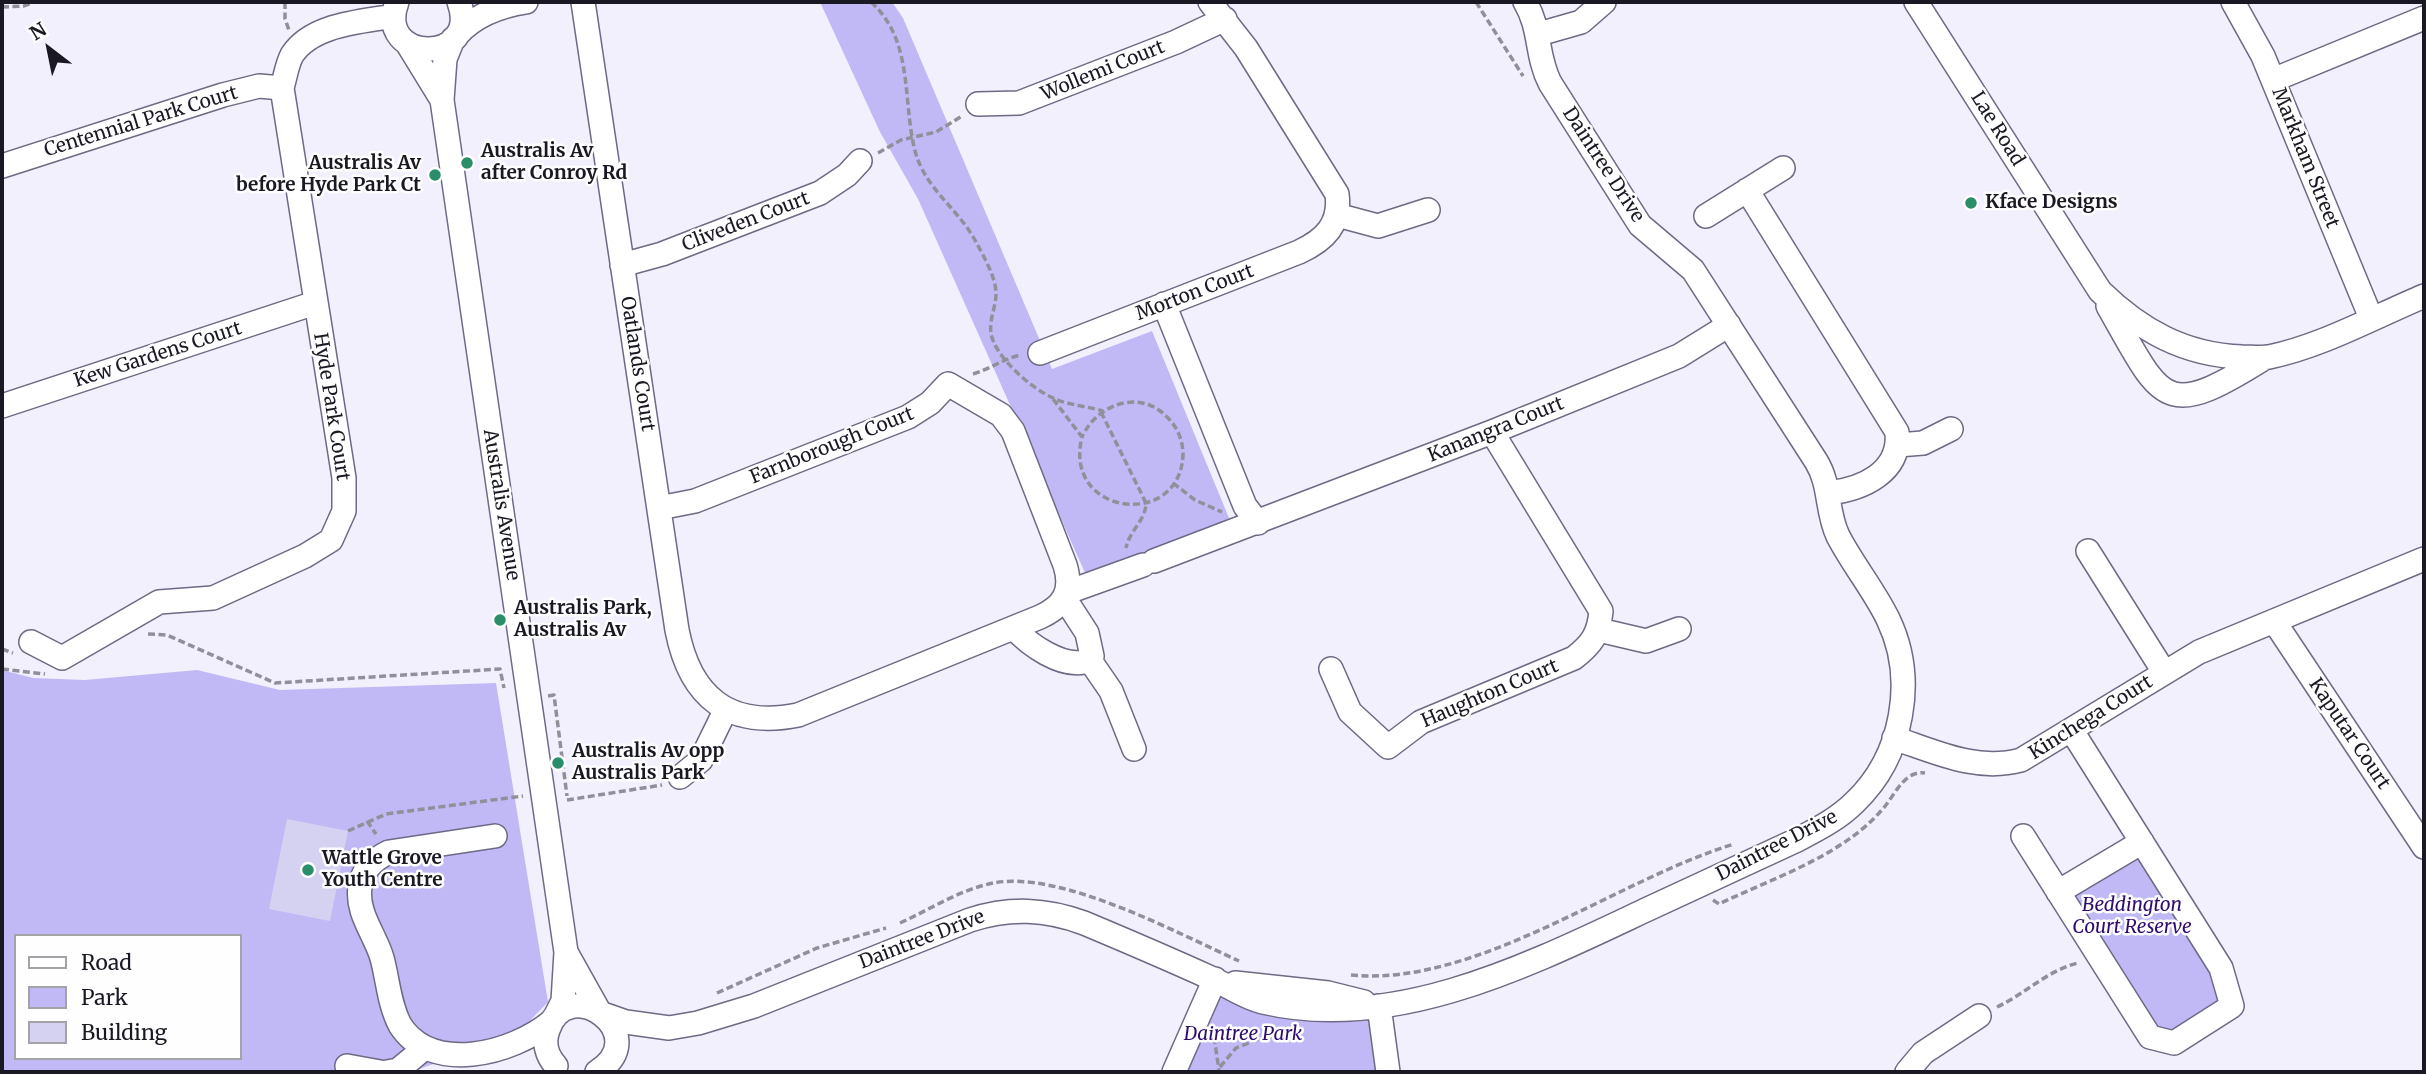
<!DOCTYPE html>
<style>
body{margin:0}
#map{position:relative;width:2426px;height:1074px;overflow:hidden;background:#f1f0fc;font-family:Merriweather,serif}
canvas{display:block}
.frame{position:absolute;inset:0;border:4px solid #1a1923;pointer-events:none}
.legend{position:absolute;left:14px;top:934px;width:228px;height:126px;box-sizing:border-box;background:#fefefe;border:2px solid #a3a2a6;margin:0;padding:9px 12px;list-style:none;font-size:21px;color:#1a1923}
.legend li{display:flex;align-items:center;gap:14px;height:35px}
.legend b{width:35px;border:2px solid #a3a2a6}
.north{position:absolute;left:14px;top:14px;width:70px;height:70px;-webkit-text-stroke:5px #fefefe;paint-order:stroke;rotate:328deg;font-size:19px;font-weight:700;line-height:28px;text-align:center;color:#1a1923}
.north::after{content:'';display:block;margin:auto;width:24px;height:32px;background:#1a1923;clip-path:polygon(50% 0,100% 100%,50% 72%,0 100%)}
</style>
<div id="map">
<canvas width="2426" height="1074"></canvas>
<div class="frame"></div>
<ul class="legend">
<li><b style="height:9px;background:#fff"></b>Road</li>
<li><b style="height:19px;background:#c0b9f6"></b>Park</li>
<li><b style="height:19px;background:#d4d2f0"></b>Building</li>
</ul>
<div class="north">N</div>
</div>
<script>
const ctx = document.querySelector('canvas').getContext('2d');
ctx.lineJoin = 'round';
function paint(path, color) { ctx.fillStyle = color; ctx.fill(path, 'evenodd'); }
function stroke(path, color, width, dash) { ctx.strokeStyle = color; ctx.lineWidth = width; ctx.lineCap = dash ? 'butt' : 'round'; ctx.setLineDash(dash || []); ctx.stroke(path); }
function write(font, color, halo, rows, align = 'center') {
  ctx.font = font + ' Merriweather,serif'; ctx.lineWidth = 5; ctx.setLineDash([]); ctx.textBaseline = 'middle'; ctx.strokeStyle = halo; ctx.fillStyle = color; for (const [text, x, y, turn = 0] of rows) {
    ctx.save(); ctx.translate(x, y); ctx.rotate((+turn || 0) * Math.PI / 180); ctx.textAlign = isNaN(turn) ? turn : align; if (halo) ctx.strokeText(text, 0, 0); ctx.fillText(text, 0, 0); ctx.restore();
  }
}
const green = new Path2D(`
 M 820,2 L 892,2 L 903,18 L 1052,369 L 1152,331 L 1231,523 L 1086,575 L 918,199 L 880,132 Z
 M 2,670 L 33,678 L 85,680 L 197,670 L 280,690 L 496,683 L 548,1002 L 517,1034 L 411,1072 L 2,1072 ZM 16,936 L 240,936 L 240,1058 L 16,1058 Z
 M 2142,842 L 2232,1006 L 2174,1043 L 2150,1037 L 2058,892 Z
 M 1221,995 L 1372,1017 L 1384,1072 L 1186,1072 Z`);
const building = new Path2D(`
 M 287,819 L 348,831 L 330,921 L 269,909 Z`);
const path = new Path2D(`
 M 285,2 L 285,19 L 289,30
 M 871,2 C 914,41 902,99 915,151 C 925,189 958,208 976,242 C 984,257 997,279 996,296 C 995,309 989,321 991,333 C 994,356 1031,388 1051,397 C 1066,405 1087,406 1103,411
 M 1476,2 L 1523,76
 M 2,7 L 24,6 L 34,2
 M 878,153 L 901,140 L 936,132 L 962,116
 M 973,374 C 990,369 1003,359 1020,355
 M 1053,399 L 1082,437 C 1062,516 1180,530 1183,455 C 1183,440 1177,426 1166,416 C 1139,389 1097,404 1082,437
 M 1101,412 L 1146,503 C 1146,520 1129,531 1126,548
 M 1173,483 L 1195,500 L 1222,512
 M 148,634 L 167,635 L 275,683 L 500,669 L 504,688
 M 2,649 L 13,653
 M 2,669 L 45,674
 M 548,696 L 554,695 L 555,703 L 567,796
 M 567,800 L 662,785
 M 367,821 L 376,834
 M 348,831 L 386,814 L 523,796
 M 1713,900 L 1719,904 C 1775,877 1846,855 1886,805 C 1896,792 1906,770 1925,773
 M 900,923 C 931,909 959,890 993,883 C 1061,870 1177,933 1239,961
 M 1351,975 C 1477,987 1616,880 1734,844
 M 717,993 L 817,948 L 886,928
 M 1997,1007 C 2025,994 2048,970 2078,963
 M 1214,1037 L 1219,1070
 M 1220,1067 L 1236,1048 L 1286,1028`);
const minor = new Path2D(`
 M 397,2 C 374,64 482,65 459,2
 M 583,2 L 677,630 C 690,697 729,729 798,715 L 1040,617 C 1064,606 1073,591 1065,565 L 1013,431 L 1001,415 L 948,384 L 930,403 L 908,417 L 695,501 L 659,508
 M 1916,2 L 2100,291 C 2140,330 2184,355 2242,357 C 2251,357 2260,358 2269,357 C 2322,346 2374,317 2424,296
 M 2233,2 L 2263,56 L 2371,318
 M 1539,34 L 1581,22 L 1604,2
 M 457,35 C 475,15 500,6 526,2
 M 453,39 L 445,59 L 442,100 L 566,952 L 563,1001 L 555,1017
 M 407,43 L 442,100
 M 2273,80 L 2424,18
 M 978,104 L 1019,103 L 1176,42 L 1225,19
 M 2,166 L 223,95 L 259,86 L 282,88
 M 1747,190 L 1897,432 C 1901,472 1863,489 1829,493
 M 1337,215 L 1378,226 L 1428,210
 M 1706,216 L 1783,168
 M 622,265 L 662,254 L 820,193 L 847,175 L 860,161
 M 1164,304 L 1245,506 L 1258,523
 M 2108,306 C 2163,403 2163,422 2266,357
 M 1040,353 L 1299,252 C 1325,240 1341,224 1337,194 L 1246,48 L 1210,2
 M 2,406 L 315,303
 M 1898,445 L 1923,443 L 1951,429
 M 2088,551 L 2164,672
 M 1154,561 L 1492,432 L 1679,356 L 1729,325
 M 1068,592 L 1143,565
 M 2274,621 L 2424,847
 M 1014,628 C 1029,645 1061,667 1084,662 L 1092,656 L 1087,633 L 1065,599
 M 1599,630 L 1646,641 L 1679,629
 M 31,642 L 62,658 L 159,602 L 213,598 L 305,556 L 331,540 L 344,511 L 344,478 L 282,88 C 285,78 287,64 292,55 C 312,24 361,22 394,16
 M 1089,659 L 1111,691 L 1134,749
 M 1331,669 L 1350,712 L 1388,747 L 1421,722 L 1574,658 C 1592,644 1599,634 1601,611 L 1492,432
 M 1894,738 C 1936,752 1976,772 2021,760 L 2199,652 L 2424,559
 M 680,777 L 701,760 L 726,709
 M 495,836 L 389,852 C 374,859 362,870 360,887 C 356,913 375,934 382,958 C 388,980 389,1004 400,1025 C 431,1074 511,1055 552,1021
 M 2023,836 L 2150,1037 L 2174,1043 L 2232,1006 L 2221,968 L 2072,731
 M 2058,892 L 2142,842
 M 566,952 L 599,1011
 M 1235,983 L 1328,993 L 1364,1002
 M 1379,1006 L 1388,1072
 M 603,1014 L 626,1022 L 669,1028 L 698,1023 L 754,1006 L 970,920 C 1010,907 1046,909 1084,923 C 1127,941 1169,959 1211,978 C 1229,986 1243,997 1263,1002 C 1395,1033 1531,964 1648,909 C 1697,886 1747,863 1797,840 C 1818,829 1838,819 1855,802 C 1903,756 1917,679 1888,619 C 1874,590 1853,565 1838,536 C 1826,511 1831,485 1816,461 L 1693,270 L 1640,225 L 1550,83 C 1536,56 1541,28 1525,2
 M 347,1066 L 380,1072
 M 556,1066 C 547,1056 543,1043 548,1030 C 567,971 656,1034 597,1072
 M 387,1072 L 398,1070 L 421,1051
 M 1174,1072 L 1215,979
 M 1907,1072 L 1923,1053 L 1979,1016`);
const markers = [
 [467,163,7,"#298e69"],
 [435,175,7,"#298e69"],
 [1971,203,7,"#298e69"],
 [500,620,7,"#298e69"],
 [558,763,7,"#298e69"],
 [308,870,7,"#298e69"]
];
const streetNames = [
 ["Wollemi Court",1103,71,-22],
 ["Centennial Park Court",141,122,-17],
 ["Lae Road",1997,129,58],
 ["Markham Street",2305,158,68],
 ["Daintree Drive",1603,165,57],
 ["Cliveden Court",746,222,-21],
 ["Morton Court",1195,293,-21],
 ["Kew Gardens Court",158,355,-18],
 ["Oatlands Court",637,364,81],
 ["Hyde Park Court",331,407,81],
 ["Kanangra Court",1496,430,-22],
 ["Farnborough Court",832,446,-22],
 ["Australis Avenue",501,505,81],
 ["Haughton Court",1490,694,-23],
 ["Kinchega Court",2091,718,-32],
 ["Kaputar Court",2349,734,56],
 ["Daintree Drive",1777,846,-27],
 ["Daintree Drive",922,940,-21]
];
const poiNames = [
 ["Australis Av",481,152],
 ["after Conroy Rd",481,174],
 ["Australis Av",421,164,"right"],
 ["before Hyde Park Ct",421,186,"right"],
 ["Kface Designs",1985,203],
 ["Australis Park,",514,609],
 ["Australis Av",514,631],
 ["Australis Av opp",572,752],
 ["Australis Park",572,774],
 ["Wattle Grove",322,859],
 ["Youth Centre",322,881]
];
const parkNames = [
 ["Beddington",2132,906],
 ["Court Reserve",2132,928],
 ["Daintree Park",1243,1035]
];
paint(green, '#c0b9f6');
paint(building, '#d4d2f0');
stroke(minor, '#6c6a84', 26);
stroke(path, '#908f9a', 3.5, [7, 3.5]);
stroke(minor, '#fff', 23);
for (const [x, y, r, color] of markers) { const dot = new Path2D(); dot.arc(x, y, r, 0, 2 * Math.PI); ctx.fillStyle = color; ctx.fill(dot); stroke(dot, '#fefefe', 2.5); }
write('19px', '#1a1923', '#fefefe', streetNames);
write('bold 19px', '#1a1923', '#fefefe', poiNames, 'left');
write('italic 19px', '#2e0b6d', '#fefefe', parkNames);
</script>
